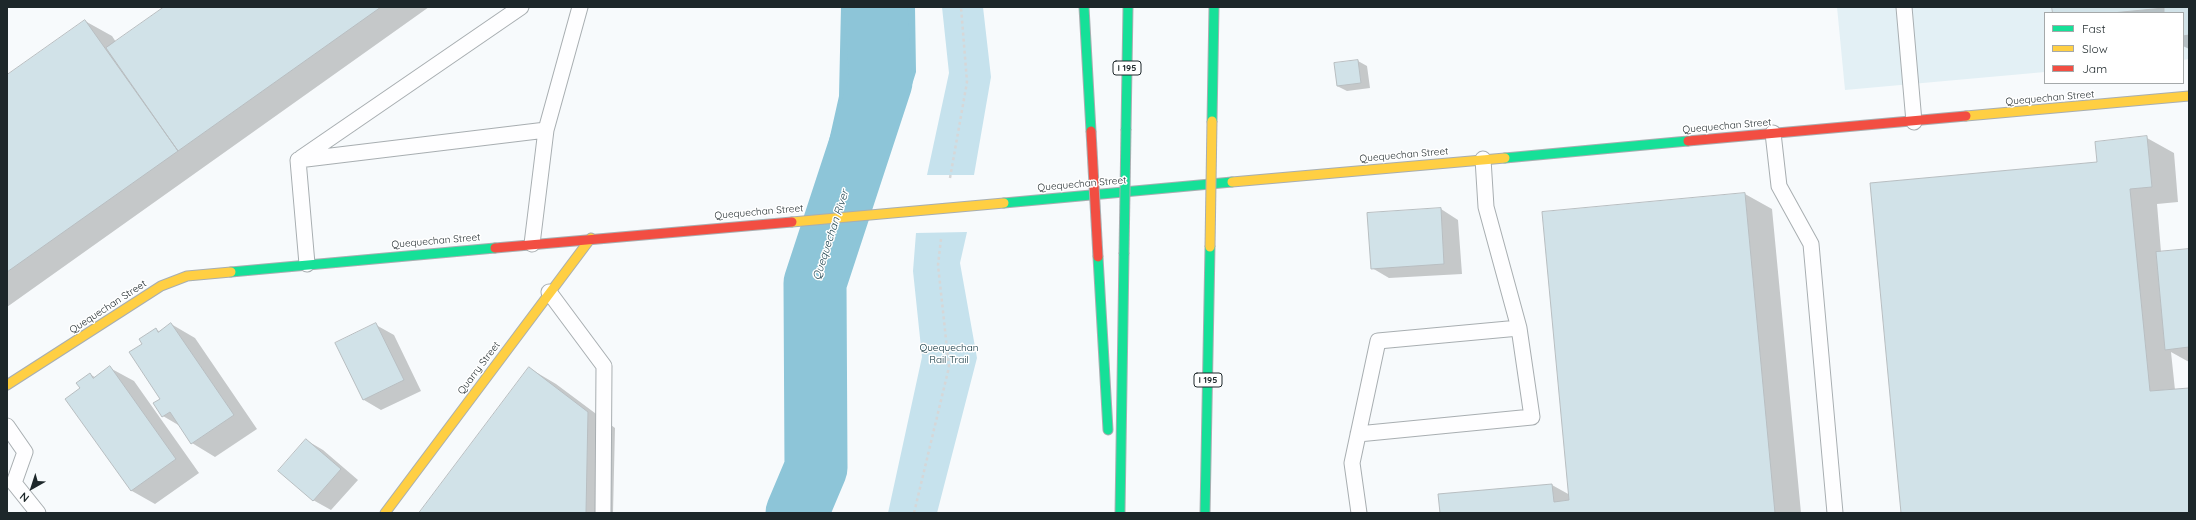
<!DOCTYPE html>
<style>
body{margin:0}
#map{position:relative;width:2196px;height:520px;overflow:hidden;background:#f7fafc;font-family:Quicksand,sans-serif}
canvas{display:block}
.frame{position:absolute;inset:0;border:8px solid #1d272a;pointer-events:none}
.legend{position:absolute;left:2044px;top:12px;width:140px;height:72px;box-sizing:border-box;background:#fff;border:1px solid #a5a9aa;margin:0;padding:5px 7px;list-style:none;font-size:12px;color:#1d272a}
.legend li{display:flex;align-items:center;gap:8px;height:20px}
.legend b{width:20px;border:1px solid #a5a9aa}
.north{position:absolute;left:12px;top:468px;width:40px;height:40px;-webkit-text-stroke:3px #fff;paint-order:stroke;rotate:219deg;font-size:11px;font-weight:700;line-height:16px;text-align:center;color:#1d272a}
.north::after{content:'';display:block;margin:auto;width:14px;height:18px;background:#1d272a;clip-path:polygon(50% 0,100% 100%,50% 72%,0 100%)}
</style>
<div id="map">
<canvas width="2196" height="520"></canvas>
<div class="frame"></div>
<ul class="legend">
<li><b style="height:5px;background:#16e098"></b>Fast</li>
<li><b style="height:5px;background:#ffcf43"></b>Slow</li>
<li><b style="height:5px;background:#f24e42"></b>Jam</li>
</ul>
<div class="north">N</div>
</div>
<script>
const ctx = document.querySelector('canvas').getContext('2d');
ctx.lineJoin = 'round';
function paint(path, color) { ctx.fillStyle = color; ctx.fill(path, 'evenodd'); }
function stroke(path, color, width, dash) { ctx.strokeStyle = color; ctx.lineWidth = width; ctx.lineCap = dash ? 'butt' : 'round'; ctx.setLineDash(dash || []); ctx.stroke(path); }
function write(font, color, halo, rows, align = 'center') {
  ctx.font = font + ' Quicksand,sans-serif'; ctx.lineWidth = 3; ctx.setLineDash([]); ctx.textBaseline = 'middle'; ctx.strokeStyle = halo; ctx.fillStyle = color; for (const [text, x, y, turn = 0] of rows) {
    ctx.save(); ctx.translate(x, y); ctx.rotate((+turn || 0) * Math.PI / 180); ctx.textAlign = isNaN(turn) ? turn : align; if (halo) ctx.strokeText(text, 0, 0); ctx.fillText(text, 0, 0); ctx.restore();
  }
}
const built = new Path2D(`
 M 1837,7 L 2189,7 L 2189,59 L 2183,60 L 2183,13 L 2045,13 L 2045,72 L 1845,90 Z`);
const green = new Path2D(`
 M 942,7 L 983,7 L 991,77 L 974,175 L 927,175 L 949,73 Z
 M 967,232 L 960,263 L 977,358 L 937,513 L 888,513 L 922,357 L 913,271 L 916,233 Z`);
const water = new Path2D(`
 M 841,7 L 915,7 L 916,72 L 902,117 L 880,159 L 826,154 L 839,96 Z`);
const shadow = new Path2D(`
 M 166,7 L 429,7 L 7,307 L 7,76 L 85,21 L 112,36 L 116,42 Z
 M 2053,7 L 2189,7 L 2189,49 L 2183,46 L 2183,13 L 2054,13 Z
 M 1358,61 L 1367,66 L 1370,88 L 1347,91 L 1337,86 L 1335,64 Z
 M 2147,138 L 2174,153 L 2178,202 L 2157,204 L 2161,252 L 2189,250 L 2189,362 L 2171,352 L 2175,390 L 2189,389 L 2189,513 L 1902,513 L 2098,162 Z
 M 1745,194 L 1772,209 L 1801,513 L 1441,513 L 1552,485 L 1570,495 L 1543,213 Z
 M 1441,209 L 1458,220 L 1462,274 L 1389,278 L 1372,268 Z
 M 171,324 L 195,338 L 257,429 L 215,457 L 192,443 L 180,426 L 163,416 L 162,399 L 144,344 L 156,329 L 160,332 Z
 M 376,325 L 394,335 L 421,391 L 381,410 L 364,400 Z
 M 110,368 L 134,381 L 199,473 L 155,504 L 132,491 L 66,399 L 81,388 L 90,374 L 96,378 Z
 M 529,368 L 556,384 L 615,428 L 613,513 L 420,513 Z
 M 306,440 L 323,450 L 358,480 L 331,510 L 313,500 Z`);
const river = new Path2D(`
 M 797,513 L 816,468 L 815,283 L 881,82 L 876,7`);
const building = new Path2D(`
 M 164,7 L 381,7 L 178,151 L 106,48 Z
 M 2052,7 L 2189,7 L 2189,35 L 2183,36 L 2183,13 L 2164,13 L 2164,8 L 2112,13 L 2053,13 Z
 M 85,20 L 178,151 L 7,272 L 7,75 Z
 M 1358,60 L 1361,83 L 1337,86 L 1334,63 Z
 M 2147,136 L 2152,187 L 2130,189 L 2150,391 L 2189,388 L 2189,513 L 1901,513 L 1870,183 L 2097,162 L 2095,142 Z
 M 1745,193 L 1775,513 L 1440,513 L 1438,494 L 1552,484 L 1554,502 L 1569,500 L 1542,212 Z
 M 1441,208 L 1444,264 L 1371,269 L 1367,213 Z
 M 2189,249 L 2189,347 L 2165,350 L 2156,252 Z
 M 171,323 L 234,415 L 191,444 L 170,412 L 162,417 L 153,403 L 160,399 L 129,352 L 142,344 L 139,339 L 156,328 L 158,332 Z
 M 376,323 L 404,380 L 363,400 L 335,343 Z
 M 110,366 L 176,459 L 131,491 L 65,399 L 80,388 L 76,383 L 90,373 L 93,378 Z
 M 529,367 L 588,412 L 586,513 L 419,513 Z
 M 306,439 L 341,469 L 313,501 L 278,471 Z`);
const path = new Path2D(`
 M 950,178 L 967,82 L 961,7
 M 914,513 L 949,367 L 938,265 L 941,239`);
const lane = new Path2D(`
 M 1904,7 L 1914,122
 M 1773,133 L 1779,186 L 1811,244 L 1835,513
 M 301,158 L 521,7
 M 532,244 L 546,130
 M 307,264 L 298,160 L 546,130 L 580,7
 M 549,292 L 604,366 L 603,513
 M 7,426 L 25,452 L 14,483 L 38,513
 M 1358,434 L 1532,417 L 1519,328
 M 1359,513 L 1352,463 L 1378,341 L 1519,328 L 1486,207 L 1483,159`);
const fast = new Path2D(`
 M 1084,7 L 1091,131
 M 1212,121 L 1214,7
 M 1126,129 L 1128,7
 M 1505,158 L 1688,141
 M 1004,203 L 1232,182
 M 1098,257 L 1108,430
 M 231,272 L 495,248
 M 1120,513 L 1124,254
 M 1205,513 L 1210,247`);
const slow = new Path2D(`
 M 1966,116 L 2189,96
 M 1232,182 L 1505,158
 M 792,222 L 1004,203
 M 7,385 L 161,286 L 187,276 L 231,272
 M 385,513 L 591,238`);
const jam = new Path2D(`
 M 1688,141 L 1966,116
 M 495,248 L 792,222`);
const fastBridge = new Path2D(`
 M 1124,254 L 1126,129`);
const slowBridge = new Path2D(`
 M 1210,247 L 1212,121`);
const jamBridge = new Path2D(`
 M 1091,131 L 1098,257`);
const shields = [
 [1127,68,28],
 [1208,380,28]
];
const shieldNames = [
 ["I 195",1127,68],
 ["I 195",1208,380]
];
const streetNames = [
 ["Quequechan Street",2050,98,-5],
 ["Quequechan Street",1727,126,-5],
 ["Quequechan Street",1404,155,-5],
 ["Quequechan Street",1082,184,-5],
 ["Quequechan Street",759,212,-5],
 ["Quequechan Street",436,241,-5],
 ["Quequechan Street",108,307,-33],
 ["Quarry Street",479,368,-53]
];
const parkNames = [
 ["Quequechan",949,348],
 ["Rail Trail",949,360]
];
const waterNames = [
 ["Quequechan River",831,235,-72]
];
paint(built, '#e3f0f5');
paint(green, '#c6e2ed');
paint(water, '#8dc5d8');
paint(shadow, '#0003');
stroke(river, '#8dc5d8', 63);
paint(building, '#d1e2e8');
stroke(building, '#b8bec1', 1);
stroke(lane, '#a8aeb1', 17);
stroke(fast, '#a8aeb1', 11);
stroke(slow, '#a8aeb1', 11);
stroke(jam, '#a8aeb1', 11);
stroke(path, '#d6d7d8', 2.5, [3, 3]);
stroke(lane, '#fefeff', 15);
stroke(fast, '#16e098', 9);
stroke(slow, '#ffcf43', 9);
stroke(jam, '#f24e42', 9);
stroke(fastBridge, '#a8aeb1', 11, []);
stroke(slowBridge, '#a8aeb1', 11, []);
stroke(jamBridge, '#a8aeb1', 11, []);
stroke(fastBridge, '#16e098', 9);
stroke(slowBridge, '#ffcf43', 9);
stroke(jamBridge, '#f24e42', 9);
for (const [x, y, w] of shields) { const box = new Path2D(); box.roundRect(x - w / 2, y - 7, w, 14, 3); ctx.fillStyle = '#fff'; ctx.fill(box); stroke(box, '#1d272a', 1); }
write('bold 9px', '#1d272a', null, shieldNames);
write('10px', '#1d272a', '#fff', streetNames);
write('10px', '#072e39', '#fff', parkNames);
write('italic 11px', '#1e434e', '#fff', waterNames);
</script>
